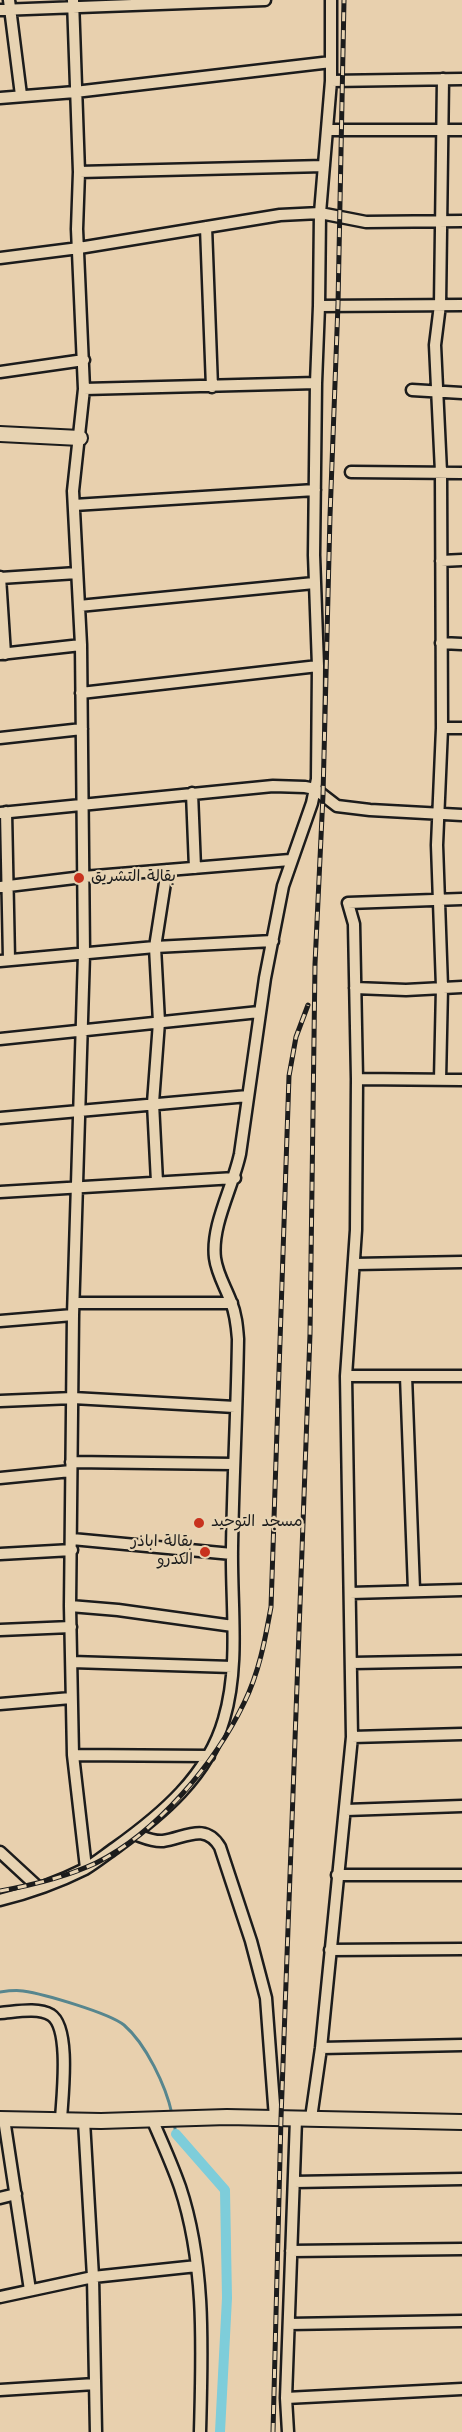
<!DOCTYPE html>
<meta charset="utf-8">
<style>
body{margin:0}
canvas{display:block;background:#e8d0ae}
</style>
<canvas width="462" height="2432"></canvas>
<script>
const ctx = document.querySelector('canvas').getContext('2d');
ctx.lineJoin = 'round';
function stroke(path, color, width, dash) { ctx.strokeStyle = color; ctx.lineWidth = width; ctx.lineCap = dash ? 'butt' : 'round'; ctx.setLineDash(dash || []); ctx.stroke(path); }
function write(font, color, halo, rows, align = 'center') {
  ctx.font = font + ' Kalam,"Playpen Sans Arabic",sans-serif'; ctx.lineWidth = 4.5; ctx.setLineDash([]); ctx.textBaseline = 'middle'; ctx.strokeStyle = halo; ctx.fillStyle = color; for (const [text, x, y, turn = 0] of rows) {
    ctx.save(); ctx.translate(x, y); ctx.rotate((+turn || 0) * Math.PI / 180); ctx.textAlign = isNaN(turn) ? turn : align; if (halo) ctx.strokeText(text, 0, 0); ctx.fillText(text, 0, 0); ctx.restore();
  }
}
const stream = new Path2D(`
 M 0,1992 C 7,1991 16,1990 23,1991 C 44,1994 109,2013 124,2025 C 146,2044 166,2086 172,2114
 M 174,2123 L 176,2134`);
const canal = new Path2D(`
 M 176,2134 L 225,2190 L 227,2298 L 220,2432`);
const minor = new Path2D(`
 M 9,0 L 21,95
 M 73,0 L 79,172 L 77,229 L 84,389 L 73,491 L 81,645 L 84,954 L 73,1315 L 70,1606 L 73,1755 L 86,1868
 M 0,10 L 265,0
 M 331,81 L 462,79
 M 0,98 L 75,92 L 331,62
 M 327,130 L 462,130
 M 79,172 L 324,166
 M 206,227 L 212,387
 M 0,258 L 79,248 L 280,215 L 320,213 L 366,222 L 462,221
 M 319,306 L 462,305
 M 0,372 L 84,360
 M 84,389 L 316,383
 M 412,390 L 462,393
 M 351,472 L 462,473
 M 74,505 L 315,490
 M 441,561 L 462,560
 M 0,577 L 5,654
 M 0,578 L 77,573
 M 79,606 L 314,583
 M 441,643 L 462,644
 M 0,654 L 81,645
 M 81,693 L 318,666
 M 442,728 L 462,728
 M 0,738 L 82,729
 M 192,793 L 195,868
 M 6,812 L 9,959
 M 0,813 L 273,786 L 305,787 L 315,789 L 337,806 L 370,810 L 462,815
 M 0,887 L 83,877 L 290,860
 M 0,961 L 155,947 L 273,941
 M 355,988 L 406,990 L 462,987
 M 0,1039 L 259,1012
 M 357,1079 L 462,1080
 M 440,1080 L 442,987 L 437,845 L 442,728 L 441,472 L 435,345 L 440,305 L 443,79
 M 0,1118 L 248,1096
 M 157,1182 L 153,1103 L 159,1022 L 155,947 L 167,870
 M 0,1192 L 235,1178
 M 355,1264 L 462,1262
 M 74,1303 L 232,1303
 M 0,1321 L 73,1315
 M 346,1376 L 462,1376
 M 406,1376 L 414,1590
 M 0,1401 L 73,1398 L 235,1407
 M 71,1462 L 233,1464
 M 0,1478 L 71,1471
 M 72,1539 L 232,1554
 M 0,1554 L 72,1550
 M 350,1593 L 462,1590
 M 70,1606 L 118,1610 L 233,1626
 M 0,1630 L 71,1627
 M 72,1662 L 232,1667
 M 352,1663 L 462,1661
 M 0,1704 L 71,1698
 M 352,1737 L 462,1734
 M 73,1755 L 209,1756
 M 346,1810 L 462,1806
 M 134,1834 C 143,1837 153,1842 163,1841 C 185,1838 205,1822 220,1847 L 251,1941 L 266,1998 L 275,2118
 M 0,1852 L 39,1888
 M 337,1875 L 462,1875
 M 0,1900 C 28,1893 59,1882 85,1869 C 95,1863 105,1855 115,1848 C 161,1815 208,1776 224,1719 C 240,1665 231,1604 232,1548 C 233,1478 237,1409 238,1339 C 237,1326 236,1314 231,1302 C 226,1288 217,1274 215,1258 C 211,1225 233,1187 240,1154 L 265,978 L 283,886 L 312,803 L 317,779 L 318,666 L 314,555 L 316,383 L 319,306 L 320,213 L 331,81 L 331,0
 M 330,1950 L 462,1949
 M 0,2013 C 15,2012 38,2007 51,2015 C 71,2028 62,2098 61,2120
 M 321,2048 L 462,2045
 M 311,2118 L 321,2048 L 352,1737 L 346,1376 L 356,1230 L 357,1079 L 354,924 L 348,903 L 462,899
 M 4,2119 L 30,2290
 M 152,2119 C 162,2142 172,2164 180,2187 C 206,2265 202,2351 200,2432
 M 84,2121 L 93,2277 L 96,2432
 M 294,2182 L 462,2179
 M 0,2198 L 16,2194
 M 291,2251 L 462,2249
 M 0,2297 L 93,2277 L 197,2266
 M 289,2324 L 462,2321
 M 0,2390 L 95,2384
 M 286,2398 L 462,2389
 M 288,2432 L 286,2398 L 296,2119`);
const tertiary = new Path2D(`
 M 0,434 L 80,438
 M 0,2119 L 101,2121 L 227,2117 L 462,2122`);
const rail = new Path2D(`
 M 0,1891 C 33,1885 66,1877 96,1863 C 157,1833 215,1763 244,1703 C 259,1673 265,1640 271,1607 L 289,1076 L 296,1037 L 308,1005
 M 273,2432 L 281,2118 L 310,1334 L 315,964 L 323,795 L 330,516 L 338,304 L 344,0`);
const markers = [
 [79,878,6,"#c8321e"],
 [199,1523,6,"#c8321e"],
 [205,1552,6,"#c8321e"]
];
const poiNames = [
 ["بقالة التشريق",91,878],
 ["مسجد التوحيد",211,1523],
 ["بقالة اباذر",193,1543,"right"],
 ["الكدرو",193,1561,"right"]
];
stroke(stream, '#57868e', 3);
stroke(canal, '#7ecdda', 10);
stroke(minor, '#1c1c1c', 15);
stroke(tertiary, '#1c1c1c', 18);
stroke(minor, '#e7d3b2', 10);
stroke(tertiary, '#e7d3b2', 14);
stroke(rail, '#1c1c1c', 5);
stroke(rail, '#e7d3b2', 3, [9]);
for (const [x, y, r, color] of markers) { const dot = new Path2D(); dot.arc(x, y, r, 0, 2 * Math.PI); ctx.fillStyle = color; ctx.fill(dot); stroke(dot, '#e7d3b2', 2); }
write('16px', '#1c1c1c', '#e7d3b2', poiNames, 'left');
</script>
